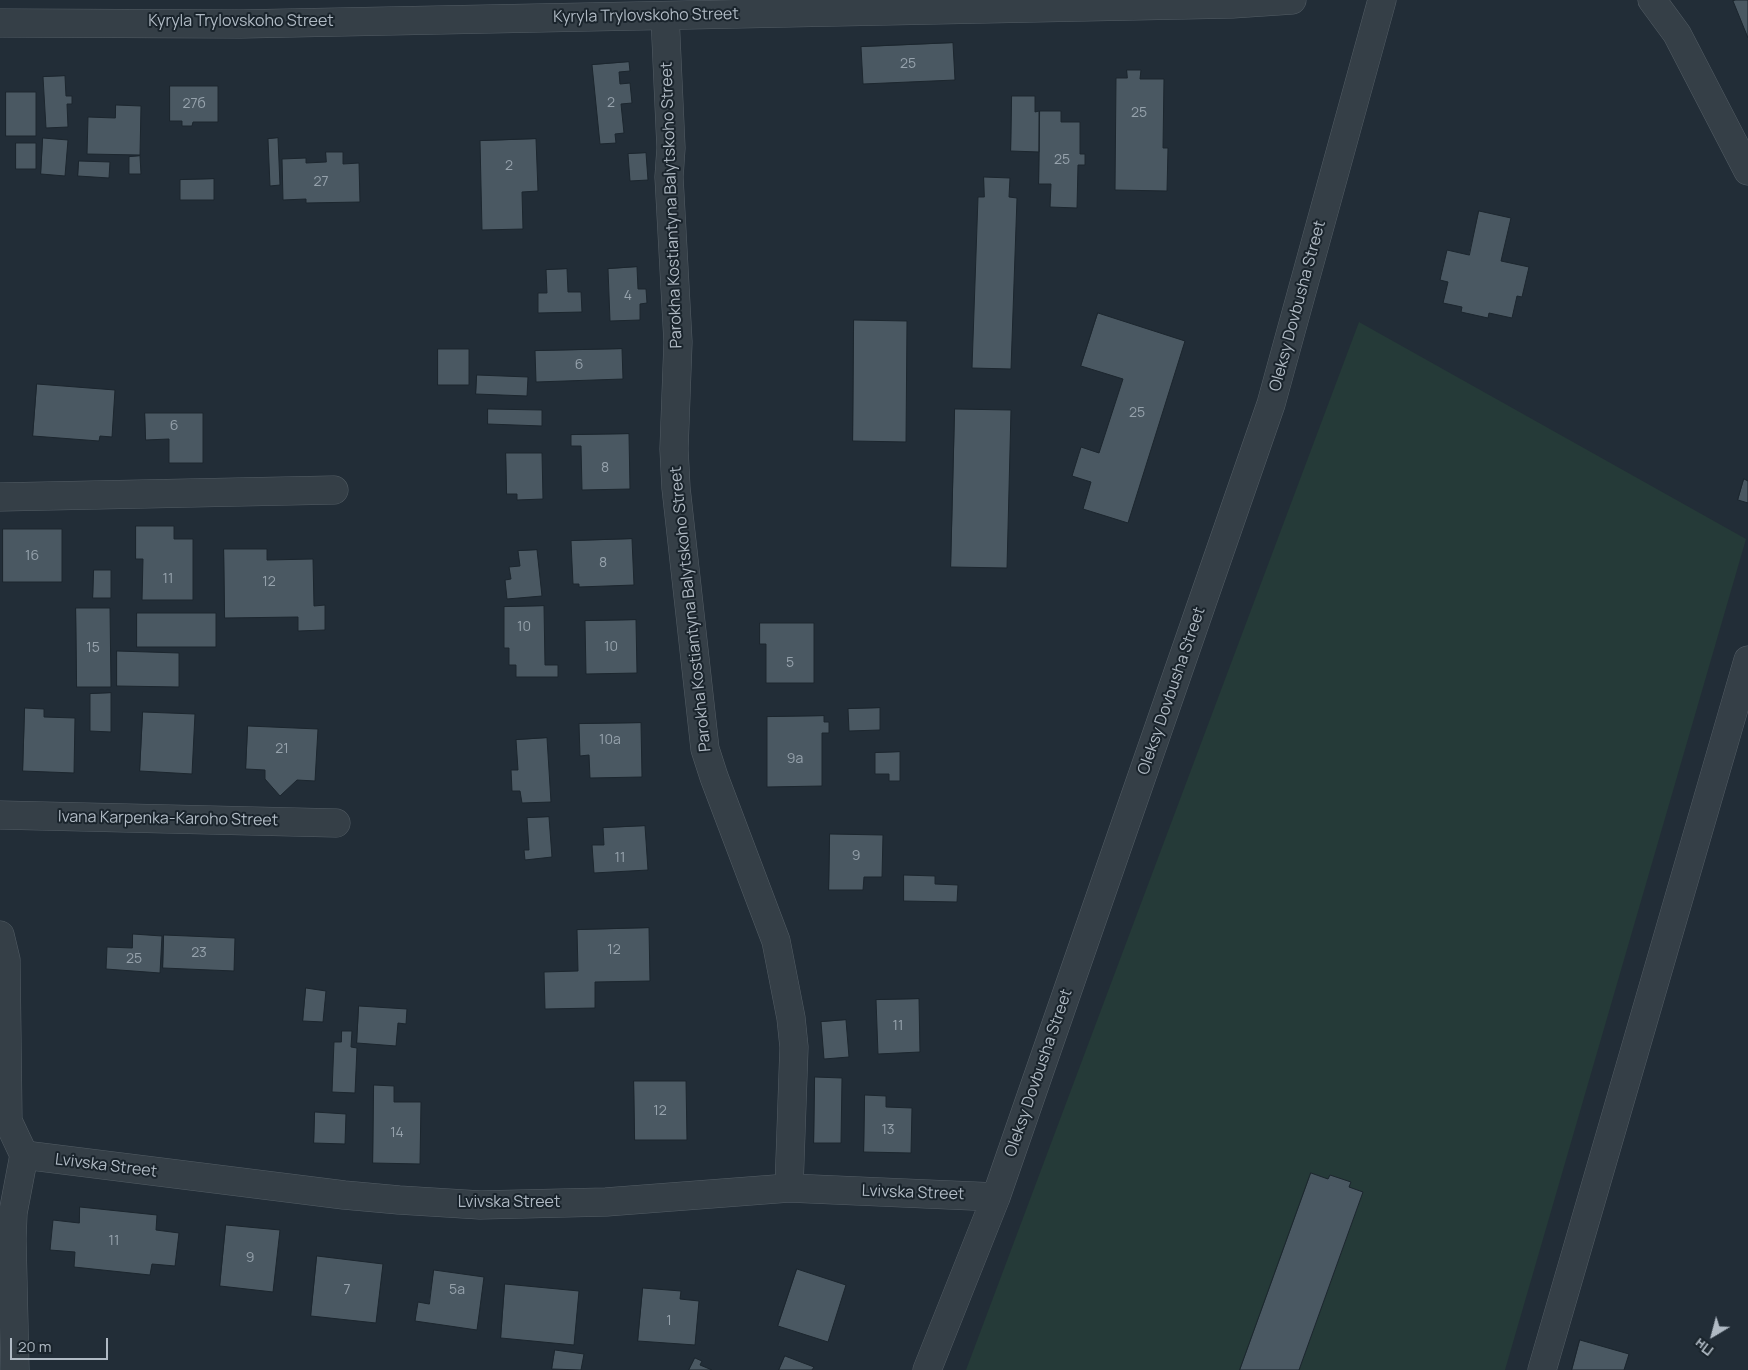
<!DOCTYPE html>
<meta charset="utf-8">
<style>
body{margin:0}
#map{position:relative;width:1748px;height:1370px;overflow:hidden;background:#222d37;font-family:Manrope,sans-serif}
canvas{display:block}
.north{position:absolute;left:1688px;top:1310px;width:50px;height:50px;-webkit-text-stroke:4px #1a242c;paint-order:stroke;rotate:217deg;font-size:14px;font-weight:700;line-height:20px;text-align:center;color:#b0bac4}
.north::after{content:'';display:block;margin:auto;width:18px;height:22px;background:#b0bac4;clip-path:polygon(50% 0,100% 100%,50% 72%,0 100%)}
.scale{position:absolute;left:10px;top:1338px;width:98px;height:22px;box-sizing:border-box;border:2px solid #b0bac4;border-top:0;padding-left:6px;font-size:15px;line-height:18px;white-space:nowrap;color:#b0bac4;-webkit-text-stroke:4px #1a242c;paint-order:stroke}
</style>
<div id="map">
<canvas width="1748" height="1370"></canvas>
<div class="north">Пн</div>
<div class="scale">20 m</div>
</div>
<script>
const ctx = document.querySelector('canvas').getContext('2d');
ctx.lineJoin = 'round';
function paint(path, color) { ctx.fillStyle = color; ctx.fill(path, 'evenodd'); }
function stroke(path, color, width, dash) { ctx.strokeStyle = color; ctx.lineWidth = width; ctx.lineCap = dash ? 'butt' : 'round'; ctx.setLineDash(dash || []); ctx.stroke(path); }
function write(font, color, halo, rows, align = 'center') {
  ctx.font = font + ' Manrope,sans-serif'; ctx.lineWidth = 4; ctx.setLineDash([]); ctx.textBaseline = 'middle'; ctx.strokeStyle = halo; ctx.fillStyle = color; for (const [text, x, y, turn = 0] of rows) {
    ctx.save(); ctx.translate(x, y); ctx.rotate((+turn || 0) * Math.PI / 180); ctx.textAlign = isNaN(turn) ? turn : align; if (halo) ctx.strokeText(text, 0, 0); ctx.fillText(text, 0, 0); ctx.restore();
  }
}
const green = new Path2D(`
 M 1359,322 L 1746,539 L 1505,1370 L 966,1370 Z`);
const building = new Path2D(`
 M 1736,0 L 1748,0 L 1748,38 L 1733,1 Z
 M 953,43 L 955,80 L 863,84 L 861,47 Z
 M 629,62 L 630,71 L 619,72 L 620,84 L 630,83 L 632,103 L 621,104 L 624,133 L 615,134 L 616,143 L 600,144 L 592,65 Z
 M 1127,70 L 1141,70 L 1140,79 L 1164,79 L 1163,148 L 1168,148 L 1167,191 L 1115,190 L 1116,78 L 1127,78 Z
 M 65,76 L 66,96 L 72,96 L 72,104 L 67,104 L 68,127 L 46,128 L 43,77 Z
 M 170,86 L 218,86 L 218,122 L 193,122 L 192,126 L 182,126 L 182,121 L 170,121 Z
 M 6,92 L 36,92 L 36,136 L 6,136 Z
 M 1012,96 L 1035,96 L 1035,112 L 1039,111 L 1039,152 L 1011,151 Z
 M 116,105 L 141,106 L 140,155 L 87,154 L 88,117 L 115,118 Z
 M 1040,111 L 1061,111 L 1061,122 L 1080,122 L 1080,154 L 1085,154 L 1085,165 L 1078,165 L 1077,208 L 1050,207 L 1051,184 L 1039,184 Z
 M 43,138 L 68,140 L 65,176 L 41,174 Z
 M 278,138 L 280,185 L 270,186 L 268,139 Z
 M 536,139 L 538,191 L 522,192 L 523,229 L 482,230 L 480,141 Z
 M 16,143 L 36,143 L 36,169 L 16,169 Z
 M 326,152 L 343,152 L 343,164 L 359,163 L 360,202 L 306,203 L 306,199 L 283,200 L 282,159 L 306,158 L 306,163 L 326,162 Z
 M 646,153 L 648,180 L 630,181 L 628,154 Z
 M 140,156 L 141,174 L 129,174 L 129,157 Z
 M 79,161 L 110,162 L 109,178 L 78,176 Z
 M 984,177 L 1010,178 L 1009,197 L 1017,198 L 1011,369 L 972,368 L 978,197 L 984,197 Z
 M 214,179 L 214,200 L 180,200 L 180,180 Z
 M 1479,211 L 1511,218 L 1501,261 L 1529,267 L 1522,297 L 1517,296 L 1512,318 L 1489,313 L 1488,318 L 1461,312 L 1462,307 L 1443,303 L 1448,282 L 1440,280 L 1447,250 L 1469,255 Z
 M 637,267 L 638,289 L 646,289 L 647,303 L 640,304 L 640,320 L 610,321 L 608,269 Z
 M 567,269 L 568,292 L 581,292 L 582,312 L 538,313 L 538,293 L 547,293 L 546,270 Z
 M 1098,313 L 1185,341 L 1128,523 L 1083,509 L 1091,482 L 1072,476 L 1081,447 L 1099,453 L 1123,379 L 1081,366 Z
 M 854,320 L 907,321 L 906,442 L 853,441 Z
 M 438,349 L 469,349 L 469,385 L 438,385 Z
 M 622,349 L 623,379 L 536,382 L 535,351 Z
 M 477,375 L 528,377 L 527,396 L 476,394 Z
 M 37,384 L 115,390 L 112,437 L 100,436 L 99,441 L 33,436 Z
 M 488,409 L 542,410 L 542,426 L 488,424 Z
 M 955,409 L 1011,410 L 1007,568 L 951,567 Z
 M 145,413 L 203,413 L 203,463 L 169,463 L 169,439 L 146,440 Z
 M 629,434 L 630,489 L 582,490 L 581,446 L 571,446 L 571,435 Z
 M 506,453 L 542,453 L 543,499 L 517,500 L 517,494 L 507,494 Z
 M 1744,479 L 1748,481 L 1748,503 L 1738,500 Z
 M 136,526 L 174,526 L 174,539 L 193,539 L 193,600 L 142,600 L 143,559 L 136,559 Z
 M 3,529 L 62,529 L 62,582 L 3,582 Z
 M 632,539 L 634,585 L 579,587 L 579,584 L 573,584 L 571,541 Z
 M 224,549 L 267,549 L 267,560 L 313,559 L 314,606 L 325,605 L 325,630 L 298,631 L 298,617 L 225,618 Z
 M 537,550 L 542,596 L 507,599 L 505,580 L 511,579 L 509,567 L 520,566 L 518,551 Z
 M 94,570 L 111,570 L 111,598 L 93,598 Z
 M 544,606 L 545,665 L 558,665 L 558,677 L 516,677 L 516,665 L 509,665 L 509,648 L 504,648 L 504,607 Z
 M 76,608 L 110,608 L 111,687 L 77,687 Z
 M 137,613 L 216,613 L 216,647 L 137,647 Z
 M 636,620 L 637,673 L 586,674 L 585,621 Z
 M 760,623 L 814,623 L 814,683 L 766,683 L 766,644 L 760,644 Z
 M 117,651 L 179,653 L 179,687 L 117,686 Z
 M 111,693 L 111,732 L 90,731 L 90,694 Z
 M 25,708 L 44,709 L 44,717 L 75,718 L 74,773 L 23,771 Z
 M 880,708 L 880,730 L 849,731 L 848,709 Z
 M 143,712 L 195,714 L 192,774 L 140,771 Z
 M 824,716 L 824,722 L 829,722 L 829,733 L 822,733 L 822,786 L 767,787 L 767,717 Z
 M 641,723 L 642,777 L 590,778 L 589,755 L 580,756 L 579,724 Z
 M 248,726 L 318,729 L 315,781 L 297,780 L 280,796 L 265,779 L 265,770 L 246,769 Z
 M 547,738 L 551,802 L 522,803 L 520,791 L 512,791 L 511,770 L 518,770 L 516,740 Z
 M 900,752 L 900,781 L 889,781 L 889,774 L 875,774 L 875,753 Z
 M 549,817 L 552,857 L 525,860 L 524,850 L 529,850 L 527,818 Z
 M 645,826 L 648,870 L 594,873 L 592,845 L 604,845 L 603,828 Z
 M 830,834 L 883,835 L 882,877 L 864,877 L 863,890 L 829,890 Z
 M 904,875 L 935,876 L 935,884 L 958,885 L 957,902 L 904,901 Z
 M 649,928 L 650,981 L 595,982 L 595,1008 L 545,1009 L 544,972 L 578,971 L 577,930 Z
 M 133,934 L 162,936 L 160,973 L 106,969 L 107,947 L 132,948 Z
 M 164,935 L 235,938 L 234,971 L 163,968 Z
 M 306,988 L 326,991 L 323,1022 L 303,1021 Z
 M 919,999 L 920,1052 L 878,1054 L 876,1000 Z
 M 359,1006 L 407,1009 L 406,1024 L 398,1023 L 396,1046 L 357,1043 Z
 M 846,1020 L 849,1057 L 824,1059 L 821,1022 Z
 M 342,1031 L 352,1031 L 351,1047 L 357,1048 L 355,1093 L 332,1092 L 334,1042 L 341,1042 Z
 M 815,1077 L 842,1078 L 841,1143 L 814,1143 Z
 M 634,1081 L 686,1081 L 687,1140 L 635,1140 Z
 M 374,1085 L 394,1086 L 394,1102 L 421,1102 L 420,1164 L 373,1163 Z
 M 865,1095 L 886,1096 L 886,1107 L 912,1108 L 911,1153 L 864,1152 Z
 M 315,1112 L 346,1114 L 345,1144 L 314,1143 Z
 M 1311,1173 L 1328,1179 L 1330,1175 L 1351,1182 L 1349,1187 L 1363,1192 L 1299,1370 L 1240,1370 Z
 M 80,1207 L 157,1215 L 156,1230 L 179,1233 L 175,1266 L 152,1264 L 150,1275 L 74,1267 L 75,1252 L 50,1250 L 53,1220 L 79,1223 Z
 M 226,1225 L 280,1230 L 273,1292 L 220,1286 Z
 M 317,1256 L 383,1264 L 376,1323 L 311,1316 Z
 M 797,1269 L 846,1285 L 828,1342 L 778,1326 Z
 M 434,1270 L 484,1277 L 477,1330 L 415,1321 L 418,1302 L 429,1304 Z
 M 505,1284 L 579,1291 L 574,1345 L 501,1338 Z
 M 643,1288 L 681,1291 L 680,1299 L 699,1301 L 695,1345 L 638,1341 Z
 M 1580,1340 L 1629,1354 L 1624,1370 L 1572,1370 Z
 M 555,1350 L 584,1354 L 581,1370 L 552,1369 Z
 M 785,1356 L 814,1367 L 812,1370 L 779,1370 Z
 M 695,1358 L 702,1361 L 700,1365 L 712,1370 L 689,1370 Z`);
const minor = new Path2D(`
 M 1652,0 L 1677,34 L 1748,171
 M 665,16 L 671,148 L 669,177 L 678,342 L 674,449 L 676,488 L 705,749 L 714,777 L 776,941 L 791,1018 L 794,1047 L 789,1188
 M 0,23 L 241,24 L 1232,4 L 1292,0
 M 0,497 L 334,490
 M 0,815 L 336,823
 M 0,935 L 6,960 L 8,1121 L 24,1155 L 13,1213 L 12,1239 L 15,1370
 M 24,1155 L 344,1195 L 399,1200 L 480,1205 L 606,1202 L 789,1188 L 996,1197
 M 927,1370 L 996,1197 L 1271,404 L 1382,0
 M 1542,1370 L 1748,660`);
const numberNames = [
 ["25",908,64],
 ["2",611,103],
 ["27б",194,104],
 ["25",1139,113],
 ["25",1062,160],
 ["2",509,166],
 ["27",321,182],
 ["4",628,296],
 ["6",579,365],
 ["25",1137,413],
 ["6",174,426],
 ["8",605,468],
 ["16",32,556],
 ["8",603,563],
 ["11",168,579],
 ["12",269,582],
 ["10",524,627],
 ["10",611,647],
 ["15",93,648],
 ["5",790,663],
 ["10а",610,740],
 ["21",282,749],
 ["9а",795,759],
 ["9",856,856],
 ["11",620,858],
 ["12",614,950],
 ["23",199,953],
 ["25",134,959],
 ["11",898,1026],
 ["12",660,1111],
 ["13",888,1130],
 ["14",397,1133],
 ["11",114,1241],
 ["9",250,1258],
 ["7",347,1290],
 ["5а",457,1290],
 ["1",669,1321]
];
const streetNames = [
 ["Kyryla Trylovskoho Street",646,16,-1],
 ["Kyryla Trylovskoho Street",241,22],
 ["Parokha Kostiantyna Balytskoho Street",672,205,-92],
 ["Oleksy Dovbusha Street",1298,306,-75],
 ["Parokha Kostiantyna Balytskoho Street",691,609,-96],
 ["Oleksy Dovbusha Street",1172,691,-71],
 ["Ivana Karpenka-Karoho Street",168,819,1],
 ["Oleksy Dovbusha Street",1039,1073,-71],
 ["Lvivska Street",106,1166,7],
 ["Lvivska Street",913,1193,2],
 ["Lvivska Street",509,1203]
];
paint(green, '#253a38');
paint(building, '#4a5862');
stroke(building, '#1c262e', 1);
stroke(minor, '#535d65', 29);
stroke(minor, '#353f47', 28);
write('14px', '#96a2ac', null, numberNames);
write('16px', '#b0bac4', '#1a242c', streetNames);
</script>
